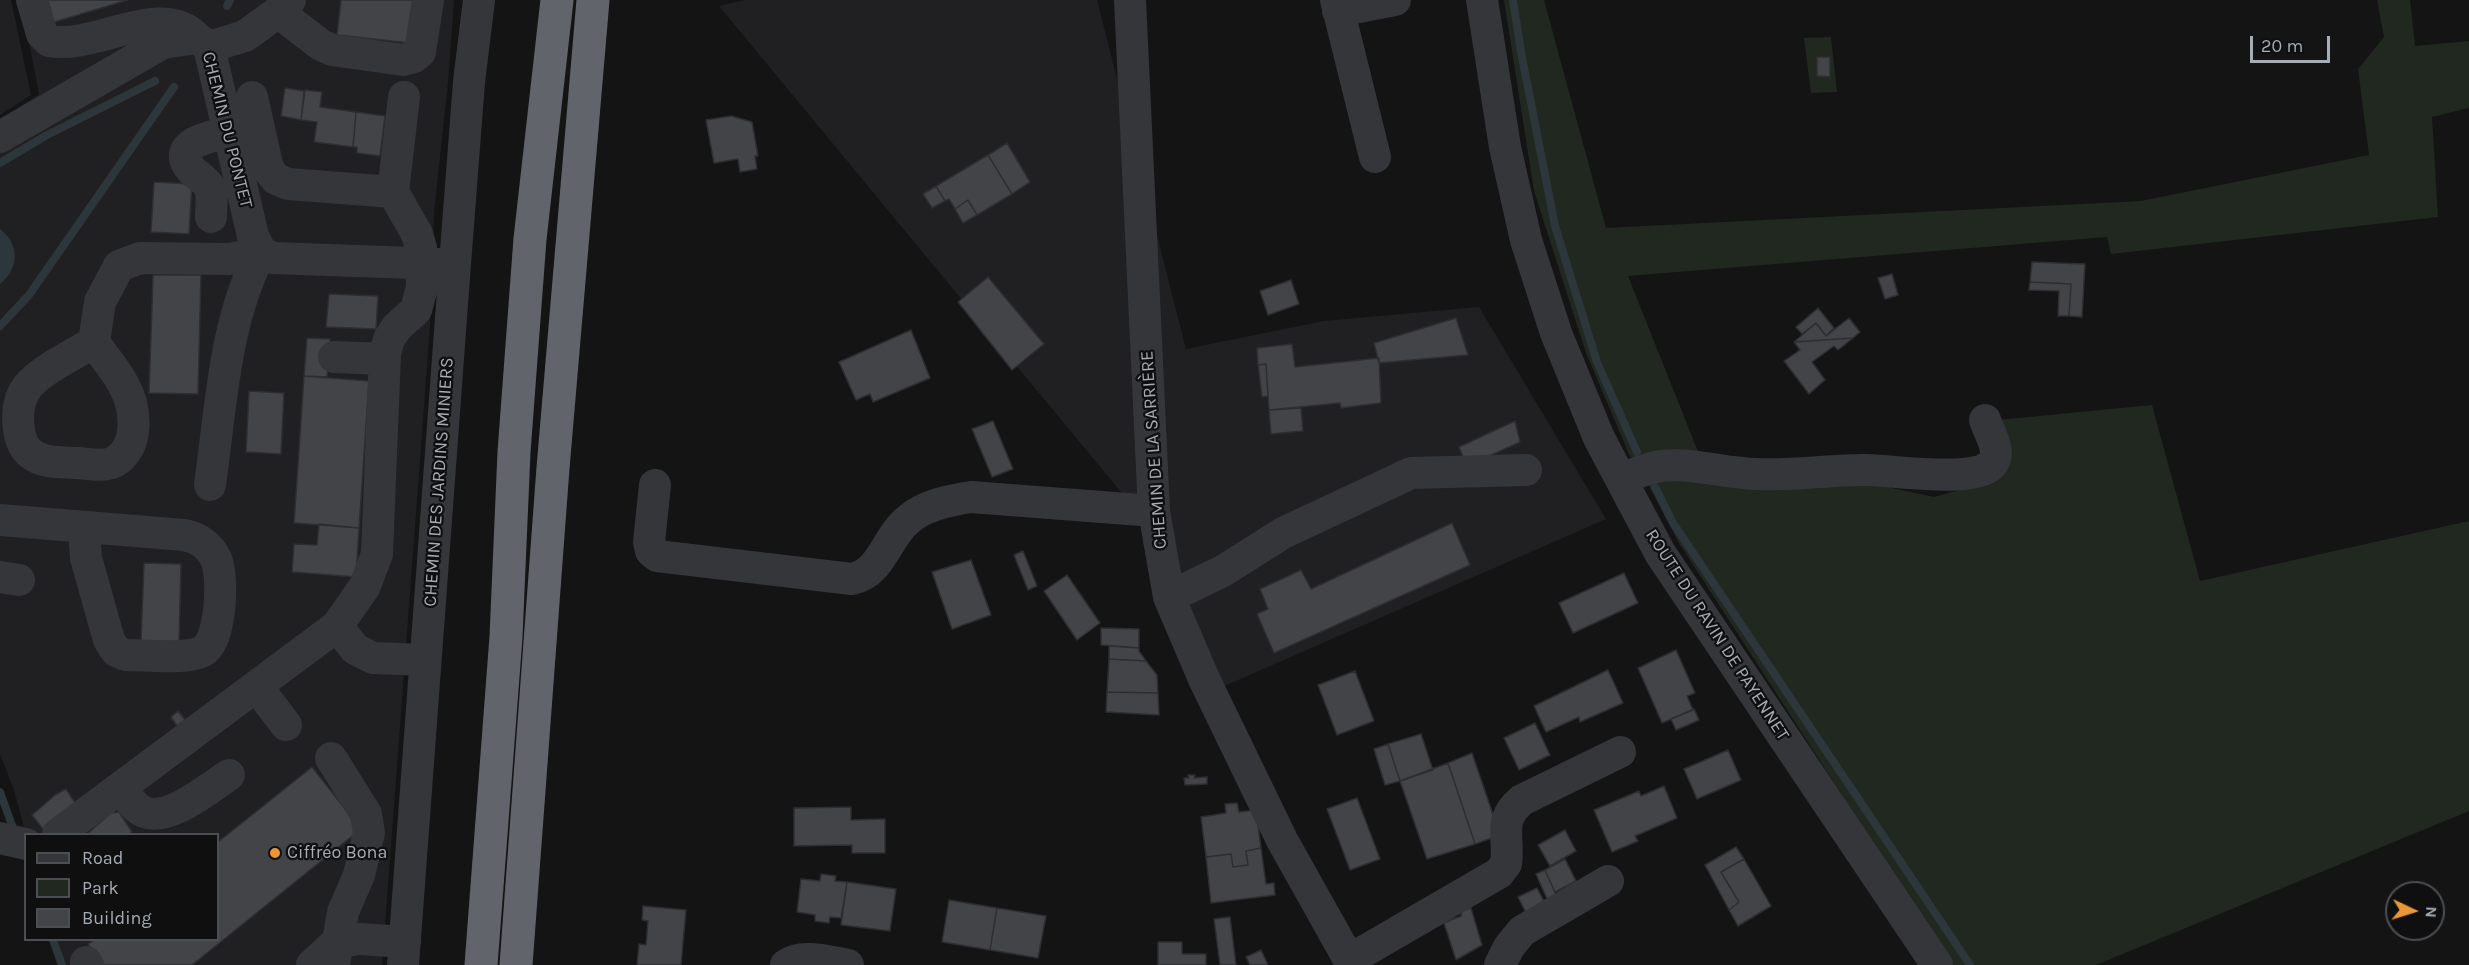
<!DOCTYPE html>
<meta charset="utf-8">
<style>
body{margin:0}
#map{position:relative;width:2469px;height:965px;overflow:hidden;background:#141415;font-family:Karla,sans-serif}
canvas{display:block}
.legend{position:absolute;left:24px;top:833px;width:195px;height:108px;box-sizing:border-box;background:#0f0f10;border:2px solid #4b4e52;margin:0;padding:8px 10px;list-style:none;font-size:18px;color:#a6adb5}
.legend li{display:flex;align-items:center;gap:12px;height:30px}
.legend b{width:30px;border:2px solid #4b4e52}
.north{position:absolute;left:2385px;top:881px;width:60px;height:60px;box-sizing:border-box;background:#0f0f10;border:2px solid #4b4e52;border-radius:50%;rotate:94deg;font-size:16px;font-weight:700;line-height:24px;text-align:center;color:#a6adb5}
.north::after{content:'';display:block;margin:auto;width:21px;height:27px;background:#ea9637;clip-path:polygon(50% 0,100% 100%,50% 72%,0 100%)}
.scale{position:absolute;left:2250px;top:36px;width:80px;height:27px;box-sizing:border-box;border:3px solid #a6adb5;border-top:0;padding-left:8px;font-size:18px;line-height:21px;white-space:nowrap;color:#a6adb5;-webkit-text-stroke:4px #0f0f10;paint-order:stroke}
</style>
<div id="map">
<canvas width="2469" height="965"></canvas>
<ul class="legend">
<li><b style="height:8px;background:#35363a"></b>Road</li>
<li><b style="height:16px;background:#202820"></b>Park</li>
<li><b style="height:16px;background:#434448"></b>Building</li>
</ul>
<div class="north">N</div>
<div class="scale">20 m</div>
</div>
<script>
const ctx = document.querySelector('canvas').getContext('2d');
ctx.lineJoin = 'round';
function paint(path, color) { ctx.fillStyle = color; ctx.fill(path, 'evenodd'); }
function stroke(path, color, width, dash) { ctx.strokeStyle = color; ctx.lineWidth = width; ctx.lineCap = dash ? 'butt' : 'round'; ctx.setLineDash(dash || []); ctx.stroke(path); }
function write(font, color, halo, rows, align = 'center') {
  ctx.font = font + ' Karla,sans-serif'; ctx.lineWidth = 4.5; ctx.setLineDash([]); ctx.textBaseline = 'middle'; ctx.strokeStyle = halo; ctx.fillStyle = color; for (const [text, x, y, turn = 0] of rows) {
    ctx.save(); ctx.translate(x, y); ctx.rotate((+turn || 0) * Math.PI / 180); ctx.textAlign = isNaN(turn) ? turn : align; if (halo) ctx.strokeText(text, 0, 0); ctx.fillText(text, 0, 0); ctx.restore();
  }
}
const built = new Path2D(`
 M 0,0 L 11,0 L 31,95 L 0,115 Z
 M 21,0 L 454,0 L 448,83 L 434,212 L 430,326 L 382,965 L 59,965 L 52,940 L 218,940 L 218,834 L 26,834 L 14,790 L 0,754 L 0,120 L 39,94 Z
 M 745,0 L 1097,0 L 1186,349 L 1324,321 L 1479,307 L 1606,519 L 1222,687 L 1130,503 L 719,6 Z`);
const green = new Path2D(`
 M 1504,0 L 1544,0 L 1606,228 L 2141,201 L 2369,155 L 2358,69 L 2384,37 L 2377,0 L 2410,0 L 2415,46 L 2469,41 L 2469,108 L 2432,117 L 2438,217 L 2111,254 L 2107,237 L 1628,276 L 1701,459 L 1659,451 L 1632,461 L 1586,353 L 1534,191 Z
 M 1831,37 L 1837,92 L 1811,93 L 1804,38 Z
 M 2152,405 L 2200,581 L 2469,521 L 2469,811 L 2096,965 L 1952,965 L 1679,543 L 1648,484 L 1663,473 L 1850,479 L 1934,497 L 1978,485 L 1998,420 Z`);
const water = new Path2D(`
 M 0,229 C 20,244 19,269 0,284 Z`);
const stream = new Path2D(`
 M 1513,0 L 1521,52 L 1555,226 L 1597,362 L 1637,452
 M 227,6 L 230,0
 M 0,163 L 47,135 L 155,81
 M 0,326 L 29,295 L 174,87
 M 1655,487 L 1673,523 L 1970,965
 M 0,792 L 13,828
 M 53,940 L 62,965`);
const building = new Path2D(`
 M 45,0 L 128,0 L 51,23 Z
 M 341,0 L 414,0 L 410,43 L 337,35 Z
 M 1817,57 L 1830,57 L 1830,77 L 1817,76 Z
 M 285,88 L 304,91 L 301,120 L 281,116 Z
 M 305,90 L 322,92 L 320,107 L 356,112 L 353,147 L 314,142 L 317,122 L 301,120 Z
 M 356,112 L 385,116 L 380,156 L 357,153 L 357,147 L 353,147 Z
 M 731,116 L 752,122 L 758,156 L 755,156 L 757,169 L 740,172 L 738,159 L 714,163 L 706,120 Z
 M 1007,143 L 1030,182 L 1012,194 L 988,155 Z
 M 988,155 L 1012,194 L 977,215 L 968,200 L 955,209 L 949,199 L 945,201 L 936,186 Z
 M 154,182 L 192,184 L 189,234 L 151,232 Z
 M 936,186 L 945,201 L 932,208 L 923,194 Z
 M 968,200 L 977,215 L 963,223 L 955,209 Z
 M 2032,262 L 2085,264 L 2082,317 L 2069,316 L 2071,284 L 2030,282 Z
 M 1892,274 L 1898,295 L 1885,299 L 1878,278 Z
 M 153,275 L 201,275 L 198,394 L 149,393 Z
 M 988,277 L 1044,344 L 1012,370 L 958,302 Z
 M 1291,280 L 1299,304 L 1268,315 L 1260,291 Z
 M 2030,282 L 2071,284 L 2069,316 L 2058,316 L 2059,291 L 2029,290 Z
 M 329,294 L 378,296 L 376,329 L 326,327 Z
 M 1818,308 L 1834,328 L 1826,336 L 1816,323 L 1802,334 L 1796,327 Z
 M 1456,318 L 1468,355 L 1379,363 L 1374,343 Z
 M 1849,318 L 1860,332 L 1853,338 L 1794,342 L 1816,323 L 1826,336 Z
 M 911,330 L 930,378 L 873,402 L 870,394 L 856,400 L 839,362 Z
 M 307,338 L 330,339 L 327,377 L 304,376 Z
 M 1853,338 L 1838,350 L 1834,346 L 1812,362 L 1825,380 L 1809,394 L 1784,361 L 1800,350 L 1794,342 Z
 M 1292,344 L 1295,367 L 1379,358 L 1381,403 L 1341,408 L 1340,403 L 1269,410 L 1266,364 L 1258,365 L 1257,348 Z
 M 1266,364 L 1268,396 L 1262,397 L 1258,365 Z
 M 304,376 L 369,381 L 359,528 L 294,523 Z
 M 249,391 L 284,393 L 281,454 L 246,452 Z
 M 1301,408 L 1303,431 L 1271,434 L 1269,410 Z
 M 993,421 L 1013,469 L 992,477 L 972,429 Z
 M 1515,421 L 1520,442 L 1467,466 L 1459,447 Z
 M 1452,523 L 1470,565 L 1274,653 L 1257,614 L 1268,609 L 1260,589 L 1301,570 L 1311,589 Z
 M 319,524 L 359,528 L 356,577 L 292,572 L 294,544 L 317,545 Z
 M 1023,551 L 1037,586 L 1028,590 L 1014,555 Z
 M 971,560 L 991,615 L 952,629 L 932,572 Z
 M 144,563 L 181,564 L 179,642 L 141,641 Z
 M 1624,573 L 1638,603 L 1573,633 L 1559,603 Z
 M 1067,575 L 1100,623 L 1077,640 L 1044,591 Z
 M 1101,628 L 1139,629 L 1139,648 L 1101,645 Z
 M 1109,646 L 1139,648 L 1139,651 L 1146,661 L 1109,659 Z
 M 1676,650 L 1695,693 L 1687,696 L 1693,710 L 1662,723 L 1638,668 Z
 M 1109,659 L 1146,661 L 1157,675 L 1158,693 L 1107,692 Z
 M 1608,670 L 1623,703 L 1580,722 L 1579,717 L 1546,732 L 1534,706 Z
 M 1355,671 L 1374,721 L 1337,735 L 1318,685 Z
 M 1107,692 L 1158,693 L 1159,715 L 1106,712 Z
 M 1694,709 L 1699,720 L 1676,730 L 1671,719 Z
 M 178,711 L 185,720 L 177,726 L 171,717 Z
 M 1535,723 L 1550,755 L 1519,770 L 1504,738 Z
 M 1421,734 L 1433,770 L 1400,781 L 1388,744 Z
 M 1388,744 L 1400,781 L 1385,785 L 1374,749 Z
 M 1728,750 L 1741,780 L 1697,799 L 1684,769 Z
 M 1472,753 L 1500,835 L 1475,844 L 1448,763 Z
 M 1448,763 L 1475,844 L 1427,859 L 1400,781 Z
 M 312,767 L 361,829 L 192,965 L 104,965 L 88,944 L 94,940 L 218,940 L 218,842 Z
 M 1188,775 L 1195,775 L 1194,778 L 1207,777 L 1207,784 L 1185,785 L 1184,778 L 1189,778 Z
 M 1664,786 L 1677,818 L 1635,836 L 1638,841 L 1612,852 L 1594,810 L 1639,791 L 1641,796 Z
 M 66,789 L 76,804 L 43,829 L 32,815 L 55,795 Z
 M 1357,798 L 1380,859 L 1350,870 L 1327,809 Z
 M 1237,803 L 1239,812 L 1256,810 L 1261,848 L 1246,851 L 1248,865 L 1233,867 L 1231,854 L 1206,857 L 1201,817 L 1226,813 L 1225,804 Z
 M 851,807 L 851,820 L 885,819 L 885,853 L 852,853 L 852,845 L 794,846 L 794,808 Z
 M 119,812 L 132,832 L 129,834 L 87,834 L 111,813 Z
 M 1565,830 L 1576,851 L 1550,866 L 1538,845 Z
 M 1736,847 L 1744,859 L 1721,872 L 1739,902 L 1729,910 L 1705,865 Z
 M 1261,848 L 1266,884 L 1274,883 L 1275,895 L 1211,903 L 1206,857 L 1231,854 L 1233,867 L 1248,865 L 1246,851 Z
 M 1565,859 L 1576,881 L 1555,892 L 1545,870 Z
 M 1744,859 L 1771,906 L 1738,926 L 1729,910 L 1739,902 L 1721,872 Z
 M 1545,870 L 1557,897 L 1548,901 L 1536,874 Z
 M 821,874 L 836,876 L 835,881 L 847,882 L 841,918 L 830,917 L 829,923 L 815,921 L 815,915 L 797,912 L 801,879 L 820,881 Z
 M 847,882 L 896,889 L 890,931 L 841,925 Z
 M 1537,888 L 1545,903 L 1526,913 L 1518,897 Z
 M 949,900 L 997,908 L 990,950 L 942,942 Z
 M 643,906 L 686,910 L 681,965 L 637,965 L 639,944 L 646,945 L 648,921 L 642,920 Z
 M 997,908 L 1046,916 L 1038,958 L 990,950 Z
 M 1471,908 L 1482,945 L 1456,960 L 1444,923 L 1461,916 L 1462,911 Z
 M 1230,917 L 1236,965 L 1220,965 L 1214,919 Z
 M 1158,942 L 1182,942 L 1182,954 L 1206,954 L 1206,965 L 1158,965 Z
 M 1261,950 L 1268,965 L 1250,965 L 1246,957 Z`);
const minor = new Path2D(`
 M 32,0 L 42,34 L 49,41 C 96,50 161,0 197,38
 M 1130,0 L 1154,511 L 1169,597 L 1204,679 L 1282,840 L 1352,965
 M 1336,0 L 1375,157
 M 1482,0 L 1505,147 L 1526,240 L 1556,333 L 1599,438 L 1660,553 L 1937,965
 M 1338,11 L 1395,0
 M 278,12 L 321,45 L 332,50 L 403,60 L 414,57 L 420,52 L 428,0
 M 209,47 L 245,36 L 278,12 L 290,0
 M 252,97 L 268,169 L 276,179 L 288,184 L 393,192
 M 0,137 L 163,43 L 197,38 L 209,47 L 253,236 L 261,252 L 273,258 L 441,264
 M 211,217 C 211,208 213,196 210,188 C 206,179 196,176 190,168 C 170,143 213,136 229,132
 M 94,342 C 74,355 35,372 24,392 C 15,408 16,441 30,453 C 43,464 63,462 78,463 C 89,464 104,467 114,462 C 141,447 136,406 123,384 C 115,369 103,356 94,342 L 100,302 L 119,266 L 140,258 L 230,259 L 261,252 C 224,322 221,408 210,485
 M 334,357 L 385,359
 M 1621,479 C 1632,475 1643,470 1655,467 C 1687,461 1723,473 1755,474 C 1791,476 1827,470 1864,470 C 1892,470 1969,483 1990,466 C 2004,454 1989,433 1985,420
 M 655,485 L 649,542 L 651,551 L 657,556 L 852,579 C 883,572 886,537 909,519 C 925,505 951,500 971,497 L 1154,511
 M 0,520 L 184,535 C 199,538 209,545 216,559 C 224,577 221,641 203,651 C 188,660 144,655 125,655 L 116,651 L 109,640 L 86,558 L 84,527
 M 0,577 L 19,580
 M 1169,597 L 1223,571 L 1283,533 L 1411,473 L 1526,470
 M 337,626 L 355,649 L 373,658 L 425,660
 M 257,687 L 286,725
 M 331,758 L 366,814 L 369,833 L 359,875 L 343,912 L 334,965
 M 121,788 C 127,797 133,807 144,812 C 169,822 209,788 229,775
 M 58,834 L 337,626 L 365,586 L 377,554 L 385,354 L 389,339 L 397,327 L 416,310 L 422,287 L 421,248 L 417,234 L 393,192 L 404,97
 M 0,838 L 26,844
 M 1349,960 L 1499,873 L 1506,864 C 1510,837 1497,820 1522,800 L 1620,752
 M 86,962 L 88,965
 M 312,965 L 337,942 L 360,939 L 405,942
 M 403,965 L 455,264 L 469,82 L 479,0
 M 786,965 C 801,953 831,962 848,965
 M 1500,965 L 1509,947 L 1522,931 L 1608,881`);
const highway = new Path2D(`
 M 481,965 L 506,637 L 514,452 L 530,239 L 557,0
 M 516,965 L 553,468 L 593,0`);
const markers = [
 [275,853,6,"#ea9637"]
];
const streetNames = [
 ["CHEMIN DU PONTET",227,130,76],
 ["CHEMIN DE LA SARRIÈRE",1154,450,-94],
 ["CHEMIN DES JARDINS MINIERS",439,482,-86],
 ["ROUTE DU RAVIN DE PAYENNET",1717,635,57]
];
const poiNames = [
 ["Ciffréo Bona",287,853]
];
paint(built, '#202022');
paint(green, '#202820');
paint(water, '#2d363b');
stroke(stream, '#2d363b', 8);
paint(building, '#434448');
stroke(building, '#2e2e31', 1.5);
stroke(minor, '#35363a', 32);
stroke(highway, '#61656b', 33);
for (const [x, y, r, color] of markers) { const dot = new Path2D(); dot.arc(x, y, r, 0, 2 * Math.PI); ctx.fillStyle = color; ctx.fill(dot); stroke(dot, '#0f0f10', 2); }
write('18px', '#a6adb5', '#0f0f10', streetNames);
write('18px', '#a6adb5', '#0f0f10', poiNames, 'left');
</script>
